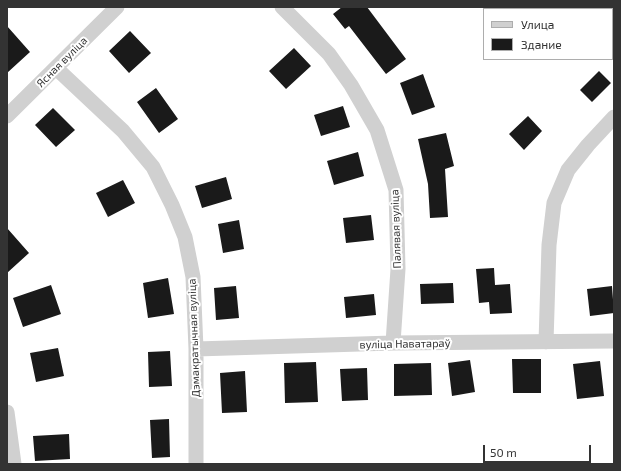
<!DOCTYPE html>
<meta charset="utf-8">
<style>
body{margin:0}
#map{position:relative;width:621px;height:471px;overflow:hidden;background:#fff;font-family:"Exo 2",sans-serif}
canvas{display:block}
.frame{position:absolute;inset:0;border:8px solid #333;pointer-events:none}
.legend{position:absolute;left:483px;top:8px;width:130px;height:52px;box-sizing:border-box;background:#fff;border:1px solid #adadad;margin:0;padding:5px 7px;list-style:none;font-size:12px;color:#333}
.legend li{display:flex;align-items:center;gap:8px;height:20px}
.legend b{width:20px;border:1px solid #adadad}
.scale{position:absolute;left:483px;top:445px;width:108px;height:18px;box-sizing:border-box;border:2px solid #333;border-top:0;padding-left:5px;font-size:12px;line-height:14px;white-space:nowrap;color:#333;-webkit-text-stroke:3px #fff;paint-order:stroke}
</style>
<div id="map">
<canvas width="621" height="471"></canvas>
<div class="frame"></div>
<ul class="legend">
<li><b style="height:5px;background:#d0d0d0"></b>Улица</li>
<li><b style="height:11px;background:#1a1a1a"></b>Здание</li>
</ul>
<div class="scale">50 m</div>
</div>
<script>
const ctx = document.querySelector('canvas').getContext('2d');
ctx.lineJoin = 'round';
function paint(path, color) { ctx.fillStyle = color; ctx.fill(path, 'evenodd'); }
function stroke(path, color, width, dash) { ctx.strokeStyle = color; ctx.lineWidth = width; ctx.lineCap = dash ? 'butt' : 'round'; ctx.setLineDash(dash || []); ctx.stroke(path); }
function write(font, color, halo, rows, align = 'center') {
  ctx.font = font + ' "Exo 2",sans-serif'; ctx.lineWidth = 4; ctx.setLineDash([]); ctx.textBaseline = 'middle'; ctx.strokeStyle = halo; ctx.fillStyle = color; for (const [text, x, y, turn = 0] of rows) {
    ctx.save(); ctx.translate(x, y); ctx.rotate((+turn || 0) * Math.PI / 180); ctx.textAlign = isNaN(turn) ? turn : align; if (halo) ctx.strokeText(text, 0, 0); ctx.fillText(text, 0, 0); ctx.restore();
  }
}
const building = new Path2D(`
 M 342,7 L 367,7 L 406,59 L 386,74 L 349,26 L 345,29 L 333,14 Z
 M 7,26 L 30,52 L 7,73 Z
 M 130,31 L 151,53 L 129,73 L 109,51 Z
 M 294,48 L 311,66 L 286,89 L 269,71 Z
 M 599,71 L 611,83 L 592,102 L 580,90 Z
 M 423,74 L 435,107 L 412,115 L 400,83 Z
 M 156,88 L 178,119 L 159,133 L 137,102 Z
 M 343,106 L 350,127 L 321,136 L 314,115 Z
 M 53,108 L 75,130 L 56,147 L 35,125 Z
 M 528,116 L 542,131 L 524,150 L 509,134 Z
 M 446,133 L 454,166 L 445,169 L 448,217 L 430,218 L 428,184 L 418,139 Z
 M 358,152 L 364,176 L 334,185 L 327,161 Z
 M 226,177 L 232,199 L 202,208 L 195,186 Z
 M 123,180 L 135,203 L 108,217 L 96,193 Z
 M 371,215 L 374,240 L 346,243 L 343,218 Z
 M 239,220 L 244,249 L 223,253 L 218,224 Z
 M 7,228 L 29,253 L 7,273 Z
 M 494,268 L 495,285 L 510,284 L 512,313 L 490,314 L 489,302 L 479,303 L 476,269 Z
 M 168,278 L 174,314 L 148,318 L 143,283 Z
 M 453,283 L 454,303 L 421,304 L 420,284 Z
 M 51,285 L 61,314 L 23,327 L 13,298 Z
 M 236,286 L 239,318 L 216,320 L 214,288 Z
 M 612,286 L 614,313 L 590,316 L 587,289 Z
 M 374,294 L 376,315 L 346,318 L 344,297 Z
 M 58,348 L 64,376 L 36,382 L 30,353 Z
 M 170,351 L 172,386 L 149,387 L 148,352 Z
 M 512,359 L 541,359 L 541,393 L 513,393 Z
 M 470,360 L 475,392 L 452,396 L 448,363 Z
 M 600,361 L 604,396 L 577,399 L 573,364 Z
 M 316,362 L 318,402 L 285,403 L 284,363 Z
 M 431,363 L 432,395 L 394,396 L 394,364 Z
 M 367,368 L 368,400 L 342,401 L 340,369 Z
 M 245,371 L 247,412 L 222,413 L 220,373 Z
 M 169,419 L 170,457 L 152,458 L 150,420 Z
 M 69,434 L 70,459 L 35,461 L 33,436 Z`);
const minor = new Path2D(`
 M 282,7 L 329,54 L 351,85 L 377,130 L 396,190 L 398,269 L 393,343
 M 573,7 L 576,9
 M 612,38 L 614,40
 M 56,68 L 123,131 L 153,167 L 172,205 L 185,237 L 193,277 L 196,349 L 196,464
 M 7,116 L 117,7
 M 546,342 L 549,245 L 554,203 L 568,170 L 588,145 L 614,117
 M 196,349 L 393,343 L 614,341
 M 7,412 L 14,464`);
const streetNames = [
 ["Ясная вуліца",62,62,-45],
 ["Палявая вуліца",396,229,-92],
 ["Дэмакратычная вуліца",194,338,-92],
 ["вуліца Наватараў",405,344,-1]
];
paint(building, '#1a1a1a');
stroke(minor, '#d0d0d0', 15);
write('11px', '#333', '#fff', streetNames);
</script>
